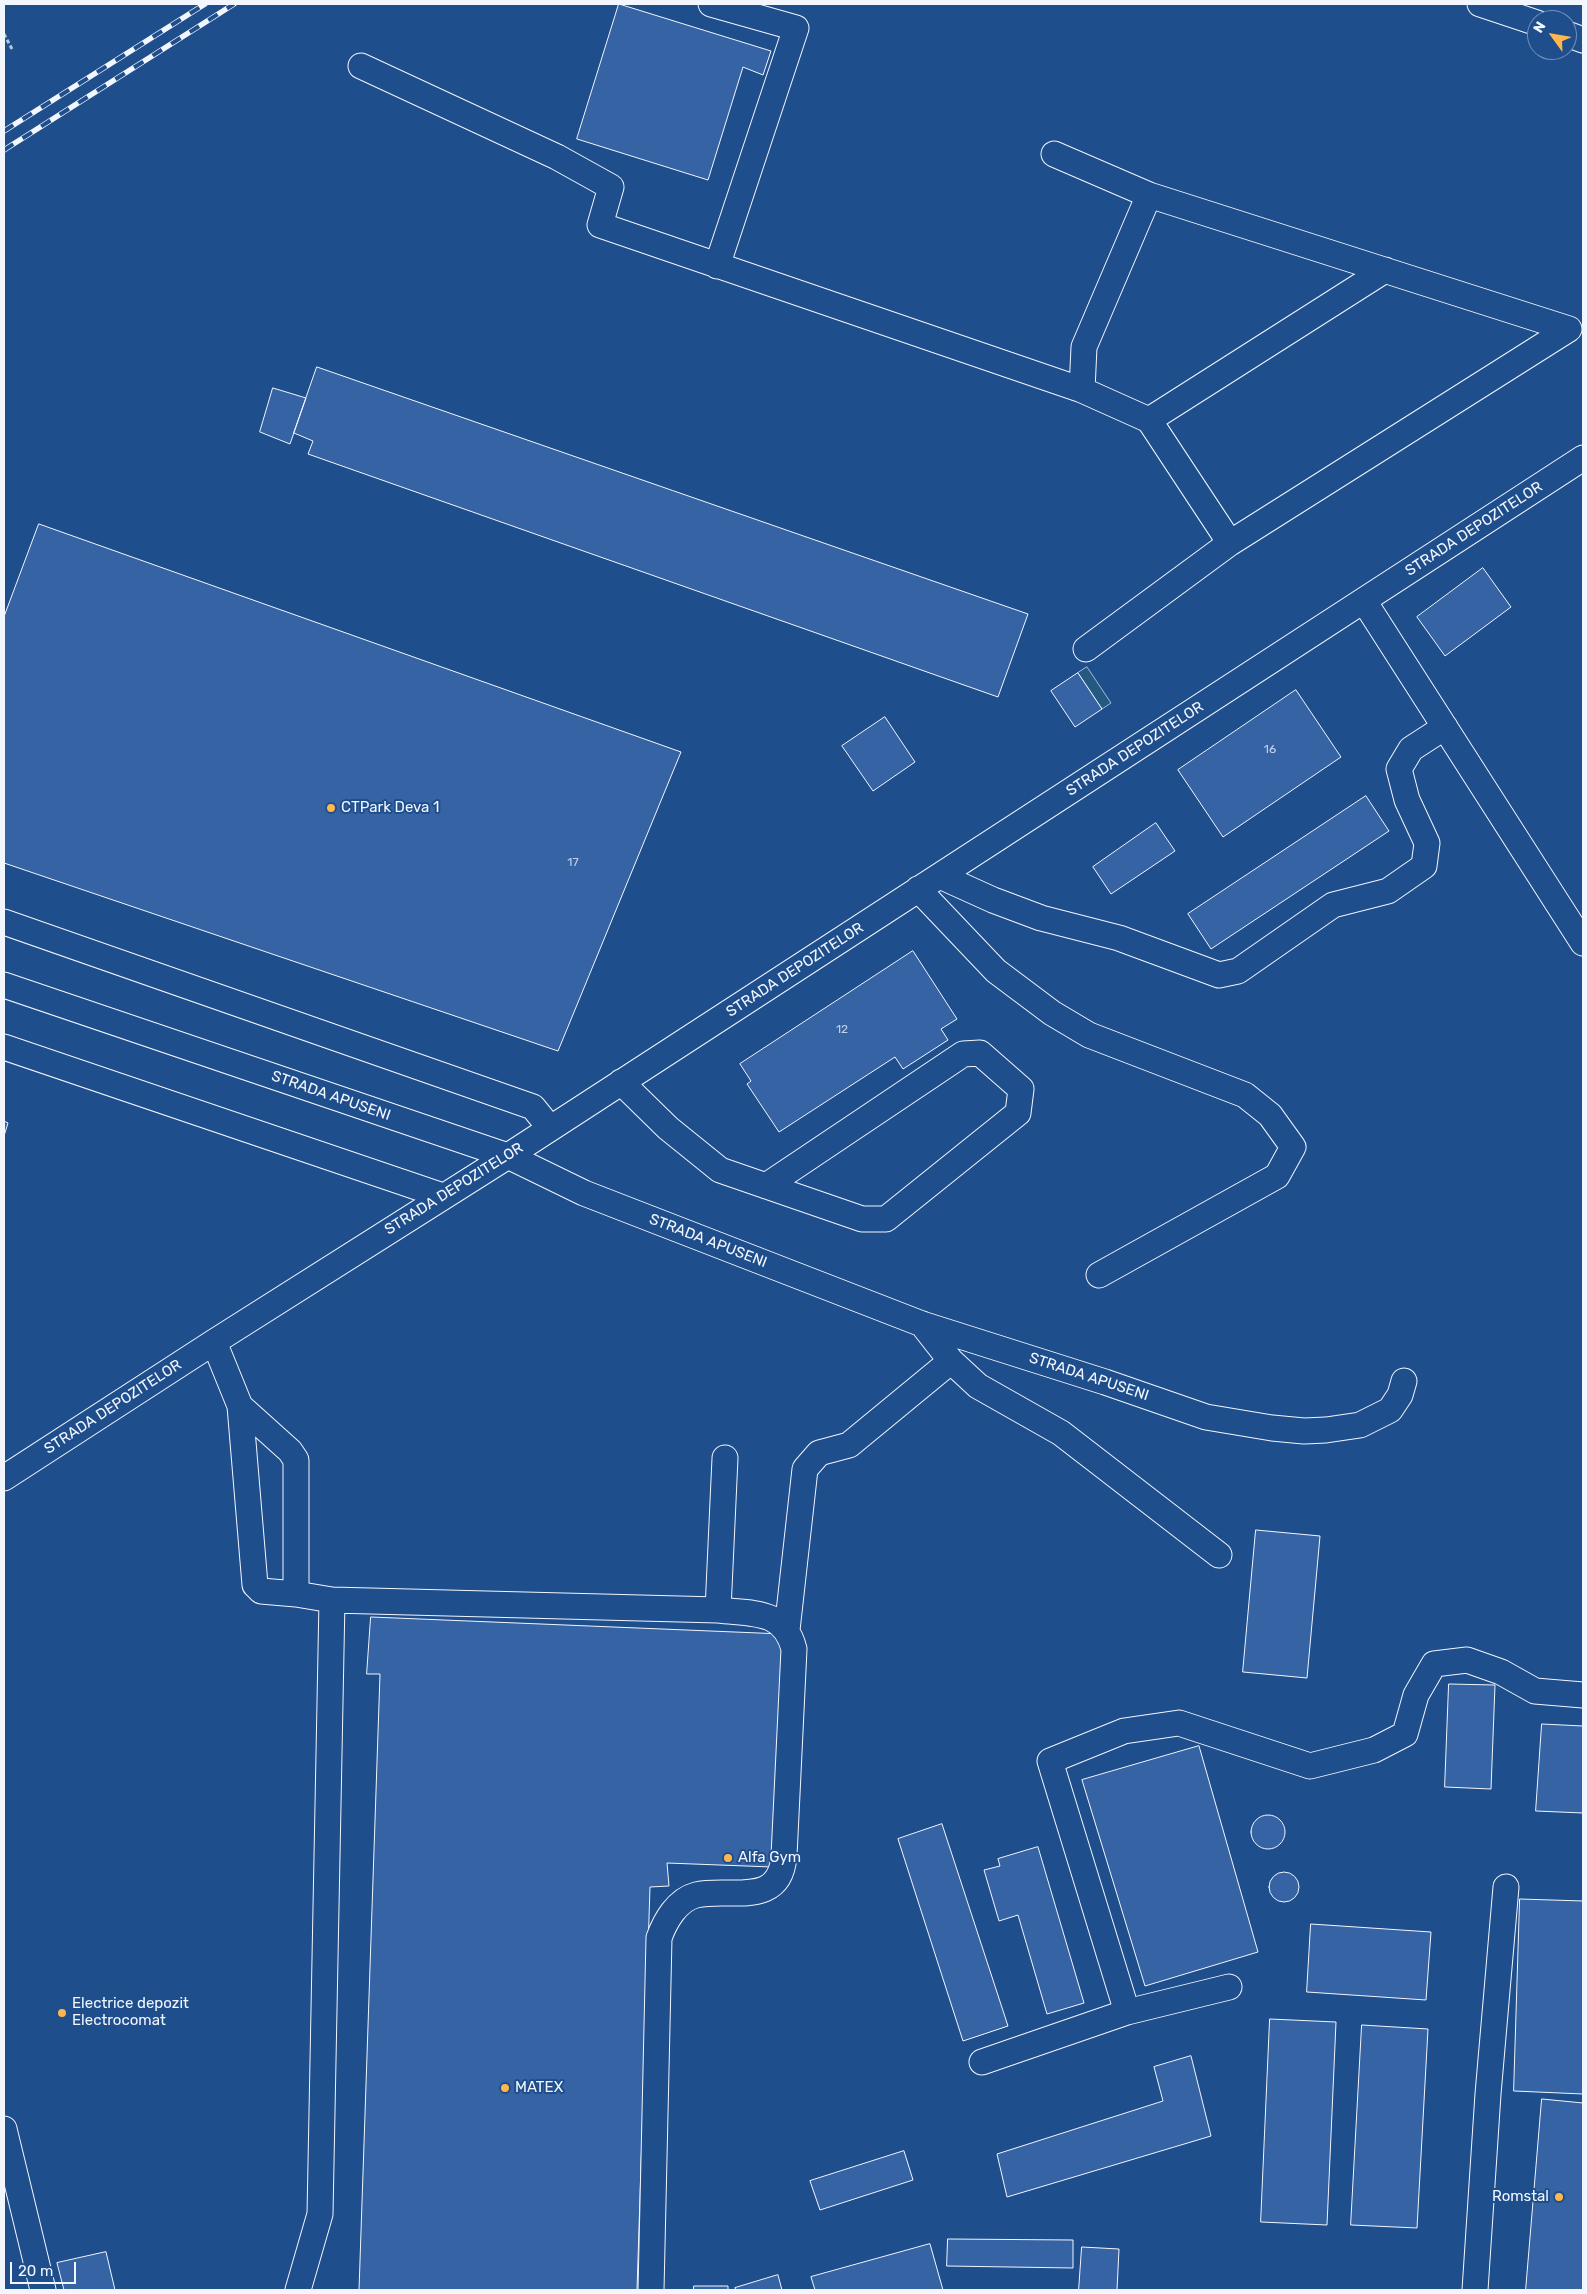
<!DOCTYPE html>
<style>
body{margin:0}
#map{position:relative;width:1587px;height:2294px;overflow:hidden;background:#1f4e8c;font-family:Rubik,sans-serif}
canvas{display:block}
.frame{position:absolute;inset:0;border:5px solid #f2f6ff;pointer-events:none}
.north{position:absolute;left:1527px;top:10px;width:50px;height:50px;box-sizing:border-box;background:#1f4e8c;border:1px solid #7391ba;border-radius:50%;rotate:302deg;font-size:14px;font-weight:700;line-height:20px;text-align:center;color:#f2f6ff}
.north::after{content:'';display:block;margin:auto;width:18px;height:22px;background:#ffb74d;clip-path:polygon(50% 0,100% 100%,50% 72%,0 100%)}
.scale{position:absolute;left:10px;top:2262px;width:66px;height:22px;box-sizing:border-box;border:2px solid #f2f6ff;border-top:0;padding-left:6px;font-size:15px;line-height:18px;white-space:nowrap;color:#f2f6ff;-webkit-text-stroke:4px #1f4e8c;paint-order:stroke}
</style>
<div id="map">
<canvas width="1587" height="2294"></canvas>
<div class="frame"></div>
<div class="north">N</div>
<div class="scale">20 m</div>
</div>
<script>
const ctx = document.querySelector('canvas').getContext('2d');
ctx.lineJoin = 'round';
function paint(path, color) { ctx.fillStyle = color; ctx.fill(path, 'evenodd'); }
function stroke(path, color, width, dash) { ctx.strokeStyle = color; ctx.lineWidth = width; ctx.lineCap = dash ? 'butt' : 'round'; ctx.setLineDash(dash || []); ctx.stroke(path); }
function write(font, color, halo, rows, align = 'center') {
  ctx.font = font + ' Rubik,sans-serif'; ctx.lineWidth = 4; ctx.setLineDash([]); ctx.textBaseline = 'middle'; ctx.strokeStyle = halo; ctx.fillStyle = color; for (const [text, x, y, turn = 0] of rows) {
    ctx.save(); ctx.translate(x, y); ctx.rotate((+turn || 0) * Math.PI / 180); ctx.textAlign = isNaN(turn) ? turn : align; if (halo) ctx.strokeText(text, 0, 0); ctx.fillText(text, 0, 0); ctx.restore();
  }
}
const green = new Path2D(`
 M 1087,667 L 1111,703 L 1102,709 L 1078,673 Z`);
const building = new Path2D(`
 M 619,4 L 771,51 L 763,75 L 743,67 L 708,180 L 577,139 Z
 M 317,367 L 1028,614 L 998,697 L 308,454 L 313,441 L 294,433 Z
 M 273,388 L 306,398 L 290,444 L 260,432 Z
 M 39,524 L 681,752 L 558,1051 L 4,863 L 4,617 Z
 M 1483,568 L 1511,607 L 1445,656 L 1417,617 Z
 M 1078,673 L 1102,709 L 1075,727 L 1051,691 Z
 M 1296,690 L 1341,757 L 1223,837 L 1178,770 Z
 M 885,717 L 915,762 L 873,791 L 842,746 Z
 M 1366,796 L 1389,831 L 1211,949 L 1188,914 Z
 M 1156,823 L 1175,851 L 1111,894 L 1093,867 Z
 M 913,951 L 957,1019 L 941,1029 L 948,1040 L 903,1069 L 895,1057 L 779,1132 L 747,1084 L 751,1081 L 740,1064 Z
 M 4,1121 L 8,1123 L 4,1136 Z
 M 1256,1530 L 1320,1536 L 1307,1678 L 1243,1672 Z
 M 371,1617 L 783,1634 L 772,1867 L 667,1863 L 669,1886 L 650,1887 L 637,2290 L 359,2290 L 380,1674 L 367,1674 Z
 M 1449,1684 L 1495,1685 L 1491,1789 L 1445,1787 Z
 M 1542,1724 L 1583,1726 L 1583,1813 L 1536,1811 Z
 M 1199,1746 L 1258,1952 L 1145,1986 L 1082,1780 Z
 M1251 1832a17 17 0 1 1 34 0a17 17 0 1 1-34 0Z
 M 942,1824 L 1008,2026 L 963,2041 L 898,1839 Z
 M 1038,1847 L 1084,2003 L 1047,2014 L 1018,1915 L 999,1921 L 984,1870 L 1000,1866 L 998,1859 Z
 M1269 1887a15 15 0 1 1 30 0a15 15 0 1 1-30 0Z
 M 1520,1899 L 1583,1901 L 1583,2094 L 1514,2091 Z
 M 1311,1924 L 1431,1932 L 1426,2000 L 1307,1992 Z
 M 1270,2019 L 1336,2022 L 1327,2225 L 1261,2222 Z
 M 1362,2025 L 1428,2029 L 1417,2228 L 1351,2225 Z
 M 1191,2056 L 1211,2136 L 1007,2197 L 997,2154 L 1163,2101 L 1154,2067 Z
 M 1542,2099 L 1583,2103 L 1583,2290 L 1526,2290 Z
 M 904,2151 L 913,2180 L 820,2210 L 810,2181 Z
 M 948,2239 L 1073,2240 L 1073,2268 L 947,2266 Z
 M 930,2244 L 943,2290 L 815,2290 L 811,2277 Z
 M 1082,2247 L 1119,2249 L 1117,2290 L 1079,2290 Z
 M 106,2252 L 115,2290 L 64,2290 L 57,2263 Z
 M 778,2275 L 782,2290 L 736,2290 L 735,2288 Z
 M 694,2286 L 728,2286 L 728,2290 L 694,2290 Z`);
const path = new Path2D(`
 M 4,34 L 12,49`);
const minor = new Path2D(`
 M 711,4 L 796,28 L 717,266
 M 1480,4 L 1537,23
 M 1567,34 L 1583,40
 M 361,66 L 557,157 L 611,187 L 600,225 L 1082,390 L 1149,420 L 1230,543 L 1086,649
 M 1054,154 L 1149,195
 M 1082,390 L 1084,347 L 1149,195 L 1569,329 L 1230,543
 M 1149,420 L 1385,270
 M 1364,601 L 1583,943
 M 940,876 L 993,900 L 1041,918 L 1119,938 L 1219,975 L 1238,971 L 1333,905 L 1388,891 L 1424,866 L 1427,843 L 1407,800 L 1399,769 L 1411,749 L 1445,727
 M 918,889 L 996,971 L 1052,1013 L 1089,1035 L 1245,1095 L 1270,1115 L 1293,1147 L 1277,1176 L 1099,1275
 M 4,922 L 533,1107 L 550,1128
 M 4,985 L 508,1156 L 584,1193 L 922,1324 L 1105,1382 L 1206,1417 L 1272,1428 L 1304,1431 L 1326,1430 L 1360,1425 L 1390,1410 L 1400,1395 L 1404,1381
 M 4,1047 L 443,1196
 M 621,1082 L 668,1128 L 720,1170 L 862,1219 L 886,1219 L 1018,1113 L 1021,1089 L 980,1053 L 963,1054 L 766,1186
 M 922,1324 L 951,1361 L 978,1386 L 1061,1433 L 1219,1555
 M 214,1342 L 240,1406 L 255,1585 L 261,1591 L 296,1594 L 332,1600 L 718,1610 C 752,1614 784,1609 794,1649 L 784,1856 C 780,1909 729,1887 696,1895 C 677,1900 665,1921 659,1938 L 651,2290
 M 240,1406 L 290,1451 L 296,1460 L 296,1594
 M 4,1478 L 214,1342 L 508,1156 L 1583,458
 M 718,1610 L 725,1458
 M 787,1630 L 805,1469 L 819,1453 L 849,1445 L 951,1361
 M 1127,2012 L 1050,1761 L 1124,1731 L 1179,1723 L 1310,1766 L 1374,1750 L 1405,1734 L 1416,1695 L 1434,1664 L 1467,1660 L 1501,1672 L 1535,1691 L 1583,1695
 M 982,2062 L 1127,2012 L 1229,1987
 M 4,2129 L 43,2290
 M 298,2290 L 320,2214 L 332,1600
 M 1475,2290 L 1488,2094 L 1506,1887`);
const rail = new Path2D(`
 M 4,131 L 205,4
 M 4,150 L 234,4`);
const markers = [
 [331,808,5,"#ffb74d"],
 [728,1858,5,"#ffb74d"],
 [62,2013,5,"#ffb74d"],
 [505,2088,5,"#ffb74d"],
 [1559,2197,5,"#ffb74d"]
];
const numberNames = [
 ["16",1270,750],
 ["17",573,863],
 ["12",842,1030]
];
const streetNames = [
 ["STRADA DEPOZITELOR",1474,529,-33],
 ["STRADA DEPOZITELOR",1135,749,-33],
 ["STRADA DEPOZITELOR",795,970,-33],
 ["STRADA APUSENI",331,1096,19],
 ["STRADA DEPOZITELOR",454,1189,-32],
 ["STRADA APUSENI",708,1241,21],
 ["STRADA APUSENI",1089,1377,18],
 ["STRADA DEPOZITELOR",113,1407,-33]
];
const poiNames = [
 ["CTPark Deva 1",341,808],
 ["Alfa Gym",738,1858],
 ["Electrice depozit",72,2004],
 ["Electrocomat",72,2021],
 ["MATEX",515,2088],
 ["Romstal",1549,2197,"right"]
];
paint(green, '#245a82');
stroke(green, '#a8bbd7', 1);
paint(building, '#3563a3');
stroke(building, '#f2f6ff', 1);
stroke(minor, '#f2f6ff', 27);
stroke(path, '#b3c4dc', 3, [4, 2.5]);
stroke(minor, '#1f4e8c', 25);
stroke(rail, '#f2f6ff', 5.5);
stroke(rail, '#1f4e8c', 4, [11]);
for (const [x, y, r, color] of markers) { const dot = new Path2D(); dot.arc(x, y, r, 0, 2 * Math.PI); ctx.fillStyle = color; ctx.fill(dot); stroke(dot, '#1f4e8c', 2); }
write('12px', '#c3d1e8', null, numberNames);
write('15px', '#f2f6ff', '#1f4e8c', streetNames);
write('15px', '#f2f6ff', '#1f4e8c', poiNames, 'left');
</script>
